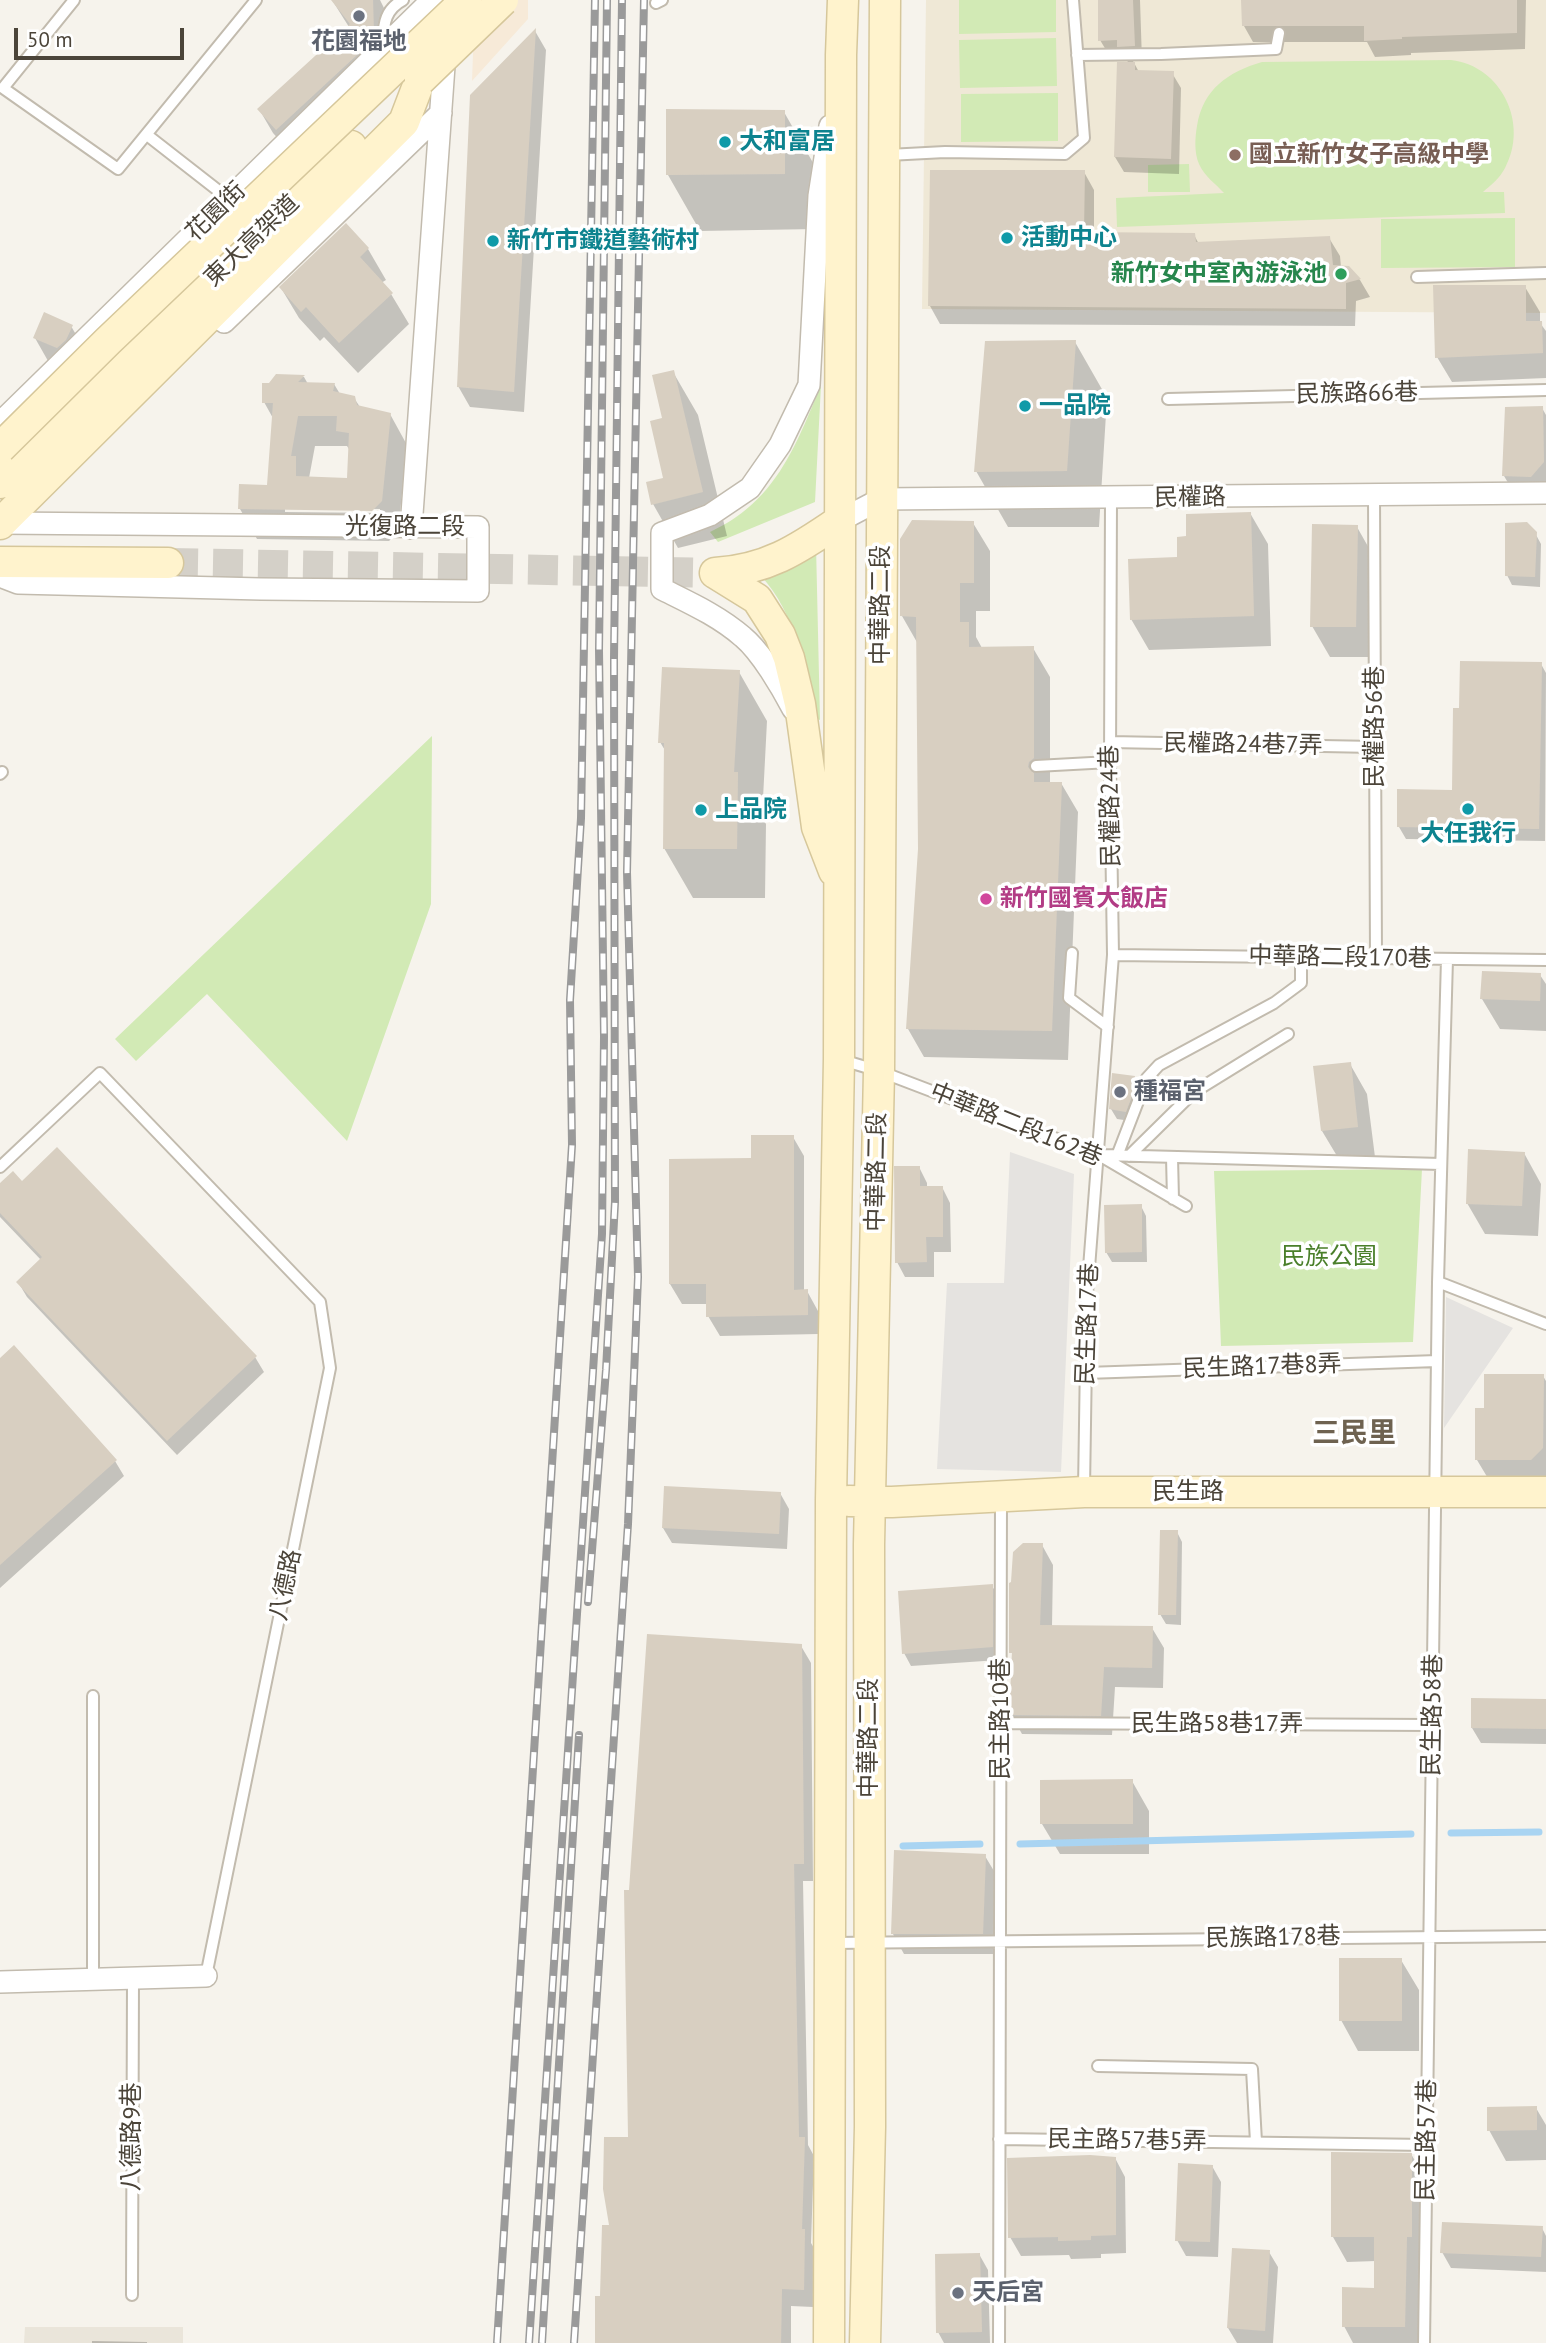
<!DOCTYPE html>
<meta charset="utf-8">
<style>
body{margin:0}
#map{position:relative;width:1546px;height:2343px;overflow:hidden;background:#f6f3ec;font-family:"PT Sans",sans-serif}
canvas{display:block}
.scale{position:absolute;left:14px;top:28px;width:170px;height:32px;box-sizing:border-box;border:4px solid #4b4439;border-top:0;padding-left:9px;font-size:21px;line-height:24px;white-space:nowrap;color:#4b4439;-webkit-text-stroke:5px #fff;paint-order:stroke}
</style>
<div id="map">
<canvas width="1546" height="2343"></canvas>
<div class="scale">50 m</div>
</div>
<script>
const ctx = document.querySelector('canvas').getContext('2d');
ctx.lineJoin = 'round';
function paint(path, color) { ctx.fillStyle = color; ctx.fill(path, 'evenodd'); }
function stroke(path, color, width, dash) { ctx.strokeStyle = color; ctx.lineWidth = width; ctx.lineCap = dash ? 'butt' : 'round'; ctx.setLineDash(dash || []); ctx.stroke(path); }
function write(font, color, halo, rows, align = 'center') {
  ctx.font = font + ' "PT Sans","Noto Sans TC",sans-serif'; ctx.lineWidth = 7; ctx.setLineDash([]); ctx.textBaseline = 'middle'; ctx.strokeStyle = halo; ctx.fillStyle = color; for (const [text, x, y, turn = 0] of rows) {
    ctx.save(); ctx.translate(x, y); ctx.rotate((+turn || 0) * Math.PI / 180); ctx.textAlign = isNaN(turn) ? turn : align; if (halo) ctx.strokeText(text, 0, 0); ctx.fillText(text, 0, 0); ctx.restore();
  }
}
const residential = new Path2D(`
 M 25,2327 L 183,2327 L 183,2343 L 24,2343 Z`);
const commercial = new Path2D(`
 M 475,0 L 528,0 L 528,19 L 472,81 Z`);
const education = new Path2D(`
 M 926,0 L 1546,0 L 1546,313 L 922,309 Z`);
const green = new Path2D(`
 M 959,0 L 1056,0 L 1056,32 L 959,34 Z
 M 1056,38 L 1057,86 L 960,88 L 959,40 Z
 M 1451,60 C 1502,66 1529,124 1505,168 C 1500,178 1491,185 1483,192 L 1504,192 L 1505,213 L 1117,227 L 1116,198 L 1224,193 C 1216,184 1204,176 1199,164 C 1194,152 1195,138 1197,126 C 1203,89 1228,72 1262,62 Z
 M 1058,93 L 1058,141 L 961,142 L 961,94 Z
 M 1189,164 L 1190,192 L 1148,192 L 1148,165 Z
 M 1515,218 L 1515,267 L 1381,268 L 1381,219 Z
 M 821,385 L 815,502 L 718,542 L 710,532 C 775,502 795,448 821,385 Z
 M 816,545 L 820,720 L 815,718 C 803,667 797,614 760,575 Z
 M 432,736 L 431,904 L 347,1141 L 207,994 L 136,1061 L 115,1039 Z
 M 1422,1169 L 1413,1342 L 1221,1346 L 1214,1171 Z`);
const parking = new Path2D(`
 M 1010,1152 L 1074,1174 L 1061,1472 L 937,1469 L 947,1283 L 1004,1283 Z
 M 1446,1297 L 1513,1328 L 1444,1428 Z`);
const shadow = new Path2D(`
 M 332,0 L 380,0 L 385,10 L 387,57 L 291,153 L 273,133 L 259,109 L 349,27 Z
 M 1100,0 L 1140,0 L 1142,61 L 1133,61 L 1139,72 L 1172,73 L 1181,88 L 1179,174 L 1124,172 L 1115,157 L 1129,64 L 1124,55 L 1109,55 L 1100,40 Z
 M 1243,0 L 1526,0 L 1525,49 L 1411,53 L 1411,55 L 1375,57 L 1367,42 L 1253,42 L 1244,26 Z
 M 535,31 L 546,50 L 524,412 L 470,407 L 458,386 Z
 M 784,112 L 816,168 L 816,229 L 700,231 L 668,175 Z
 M 931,171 L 1084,172 L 1094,190 L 1094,234 L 1194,235 L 1199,244 L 1329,238 L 1340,256 L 1341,267 L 1348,268 L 1360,280 L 1370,297 L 1356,301 L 1355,326 L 940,324 L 930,306 Z
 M 346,225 L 368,249 L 386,280 L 381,283 L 391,294 L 409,324 L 358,373 L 324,337 L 320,341 L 299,318 L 281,288 Z
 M 1525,287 L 1540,312 L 1540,323 L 1546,331 L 1546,378 L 1452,382 L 1437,357 Z
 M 71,326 L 89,357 L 52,368 L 35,338 Z
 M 1075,342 L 1107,398 L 1099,527 L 1008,527 L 976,471 Z
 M 673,372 L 698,415 L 727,536 L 678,548 L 653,504 L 665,479 L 665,419 Z
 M 277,376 L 304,377 L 308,384 L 334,384 L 340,394 L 354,398 L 360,407 L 390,414 L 407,445 L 398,532 L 389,541 L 257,539 L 240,509 L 269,486 L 274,420 L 264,402 L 270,385 ZM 315,446 L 347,446 L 350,451 L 349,480 L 309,478 ZM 285,508 L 380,509 L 380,513 L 285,512 Z
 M 1542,408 L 1546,415 L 1546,484 L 1513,491 L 1504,476 Z
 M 1250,513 L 1268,544 L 1271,646 L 1149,650 L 1131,619 L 1179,559 L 1188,538 Z
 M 973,523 L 990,551 L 990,611 L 976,611 L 976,637 L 982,648 L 1033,648 L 1050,677 L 1050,783 L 1061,783 L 1078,812 L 1068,1060 L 924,1057 L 908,1029 L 920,849 L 918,644 L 902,616 Z
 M 1357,527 L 1374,557 L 1373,657 L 1330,657 L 1312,626 Z
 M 1535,533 L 1541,544 L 1540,587 L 1512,585 L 1507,575 Z
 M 1541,664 L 1546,673 L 1545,841 L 1406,839 L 1399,827 L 1453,792 L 1460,710 Z
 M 739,672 L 767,721 L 762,818 L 766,824 L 765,898 L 693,898 L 664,848 L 666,752 L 660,742 Z
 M 1540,975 L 1546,984 L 1546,1031 L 1500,1029 L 1482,999 Z
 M 1350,1064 L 1367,1094 L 1375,1157 L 1340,1161 L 1322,1131 Z
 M 1134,1077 L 1139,1087 L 1131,1121 L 1117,1119 L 1111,1109 Z
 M 793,1137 L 804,1156 L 804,1291 L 807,1291 L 818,1311 L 819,1334 L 720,1336 L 708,1316 L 708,1304 L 682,1304 L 670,1284 L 753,1160 Z
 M 1524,1153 L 1541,1184 L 1538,1236 L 1485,1234 L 1467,1203 Z
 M 919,1167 L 927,1183 L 927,1188 L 942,1187 L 950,1203 L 951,1252 L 934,1252 L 934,1277 L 905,1277 L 897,1262 Z
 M 22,1183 L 255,1357 L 264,1372 L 177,1455 L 27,1297 L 18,1282 L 41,1260 L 0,1217 L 0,1185 Z
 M 1141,1206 L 1146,1216 L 1147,1262 L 1112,1262 L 1106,1252 Z
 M 0,1360 L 115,1461 L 124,1476 L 0,1588 Z
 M 1543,1376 L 1546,1381 L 1546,1478 L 1489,1480 L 1477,1460 L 1486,1409 Z
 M 780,1493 L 789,1509 L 787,1549 L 672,1543 L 663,1528 Z
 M 1177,1532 L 1182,1542 L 1181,1625 L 1166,1624 L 1160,1614 Z
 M 1042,1545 L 1053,1565 L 1052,1627 L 1152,1628 L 1164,1648 L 1163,1688 L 1115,1687 L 1112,1735 L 1022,1734 L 1011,1714 L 1013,1584 Z
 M 992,1586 L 1000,1599 L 999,1660 L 911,1666 L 904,1653 Z
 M 801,1646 L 811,1663 L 813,1881 L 803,1881 L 808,2145 L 814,2156 L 811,2243 L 814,2248 L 813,2307 L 791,2306 L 791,2343 L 597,2343 L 611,2227 L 630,2138 L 630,1892 Z
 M 1546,1701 L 1546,1744 L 1481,1743 L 1472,1728 Z
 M 1132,1781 L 1149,1811 L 1149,1854 L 1060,1854 L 1042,1824 Z
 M 985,1856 L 997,1876 L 993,1954 L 904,1954 L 893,1934 Z
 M 1401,1960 L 1419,1990 L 1419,2051 L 1358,2051 L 1341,2020 Z
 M 1536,2108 L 1546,2125 L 1546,2160 L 1506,2161 L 1489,2130 Z
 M 1411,2154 L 1426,2179 L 1419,2343 L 1353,2343 L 1344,2326 L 1376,2289 L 1376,2261 L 1347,2262 L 1333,2237 Z
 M 1115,2158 L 1125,2177 L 1126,2253 L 1101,2254 L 1101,2258 L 1071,2259 L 1069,2255 L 1021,2256 L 1010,2237 Z
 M 1212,2166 L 1221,2182 L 1218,2257 L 1186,2256 L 1177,2240 Z
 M 1542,2228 L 1546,2236 L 1546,2272 L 1451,2268 L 1442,2252 Z
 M 1269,2252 L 1278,2267 L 1273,2343 L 1237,2343 L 1228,2328 Z
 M 979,2254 L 988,2270 L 990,2343 L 944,2343 L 938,2332 Z
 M 92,2341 L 147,2342 L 147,2343 L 92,2343 Z`);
const stream = new Path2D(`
 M 1451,1833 L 1539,1832
 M 1020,1844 L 1411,1834
 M 903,1846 L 980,1844`);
const building = new Path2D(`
 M 331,0 L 373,0 L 374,33 L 364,33 L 357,55 L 276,130 L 257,109 L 350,24 Z
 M 1098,0 L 1133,0 L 1135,46 L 1117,47 L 1117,40 L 1098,41 Z
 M 1241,0 L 1517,0 L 1517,33 L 1402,37 L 1402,39 L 1364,41 L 1364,26 L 1242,26 Z
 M 536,28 L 514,392 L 457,387 L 470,95 Z
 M 1117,62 L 1135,62 L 1135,70 L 1174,71 L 1171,159 L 1114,157 Z
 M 666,109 L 785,110 L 785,174 L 666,175 Z
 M 930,170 L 1085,170 L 1084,232 L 1195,233 L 1196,242 L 1330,236 L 1333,265 L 1349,266 L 1361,279 L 1346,283 L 1346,309 L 928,306 Z
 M 346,223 L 369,248 L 360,257 L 393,293 L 339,343 L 306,307 L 301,312 L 279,287 Z
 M 1433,285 L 1526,285 L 1526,321 L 1542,321 L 1543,353 L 1435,358 Z
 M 44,312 L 73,325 L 66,340 L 57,348 L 33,338 Z
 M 1076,340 L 1067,471 L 974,472 L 985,341 Z
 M 674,370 L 703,492 L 651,505 L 646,482 L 663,478 L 650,421 L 662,418 L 652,375 Z
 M 276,374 L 305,375 L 298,382 L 335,383 L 333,391 L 355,396 L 357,405 L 391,413 L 382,501 L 372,511 L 238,509 L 239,484 L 267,485 L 273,403 L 262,403 L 262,383 L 269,383 ZM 298,416 L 337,416 L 336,431 L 349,433 L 347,478 L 296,476 L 296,456 L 291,456 Z
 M 1543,406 L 1544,462 L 1531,477 L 1502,476 L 1505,407 Z
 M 1251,512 L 1254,616 L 1130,620 L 1128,559 L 1177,557 L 1177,537 L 1186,536 L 1186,514 Z
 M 912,520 L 974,521 L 974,583 L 960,583 L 960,622 L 969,622 L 969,647 L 1034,646 L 1034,758 L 1029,762 L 1028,767 L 1034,773 L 1034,782 L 1062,782 L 1052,1031 L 906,1029 L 918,849 L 916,617 L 900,616 L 900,539 Z
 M 1527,522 L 1537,532 L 1535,577 L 1505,576 L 1505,523 Z
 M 1312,524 L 1358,525 L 1356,627 L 1310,627 Z
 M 1460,661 L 1542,662 L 1539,829 L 1397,827 L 1397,789 L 1452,790 L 1453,708 L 1459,708 Z
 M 662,667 L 740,670 L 734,772 L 738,772 L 737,849 L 663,849 L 664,743 L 658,743 Z
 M 1482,971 L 1541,973 L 1540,1001 L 1480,999 Z
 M 1351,1062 L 1358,1127 L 1321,1131 L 1313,1066 Z
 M 1112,1073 L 1135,1076 L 1132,1096 L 1126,1112 L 1109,1109 Z
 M 751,1135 L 794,1135 L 794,1290 L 808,1289 L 808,1315 L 706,1317 L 706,1284 L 669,1284 L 669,1159 L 751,1158 Z
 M 57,1147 L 257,1356 L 167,1441 L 16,1282 L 42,1257 L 0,1213 L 0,1183 L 13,1171 L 22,1181 Z
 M 1468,1149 L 1525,1152 L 1522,1206 L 1466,1204 Z
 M 894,1166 L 920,1166 L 920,1186 L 943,1186 L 943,1237 L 926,1237 L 927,1262 L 895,1263 Z
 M 1142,1204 L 1142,1252 L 1105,1253 L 1104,1205 Z
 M 14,1345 L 117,1460 L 0,1565 L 0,1358 Z
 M 1484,1374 L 1544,1374 L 1543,1448 L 1531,1460 L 1475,1460 L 1475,1408 L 1484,1408 Z
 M 664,1486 L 781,1492 L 779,1534 L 662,1528 Z
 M 1160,1530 L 1178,1530 L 1176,1615 L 1158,1615 Z
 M 1023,1543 L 1043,1543 L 1040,1625 L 1153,1626 L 1152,1668 L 1104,1667 L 1101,1716 L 1009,1715 L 1012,1653 L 1009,1653 L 1009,1583 L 1011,1582 L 1013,1552 Z
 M 993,1584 L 993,1647 L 902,1654 L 898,1591 Z
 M 647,1634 L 802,1644 L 804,1864 L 794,1864 L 799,2137 L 805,2137 L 802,2229 L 805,2229 L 804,2290 L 782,2289 L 781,2343 L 595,2343 L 595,2296 L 600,2296 L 602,2225 L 609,2225 L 603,2189 L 604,2137 L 628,2137 L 624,1890 L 629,1890 Z
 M 1471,1698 L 1546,1699 L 1546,1729 L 1471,1728 Z
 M 1133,1779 L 1133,1824 L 1040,1824 L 1040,1780 Z
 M 894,1850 L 986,1854 L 983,1934 L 891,1934 Z
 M 1339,1958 L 1402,1958 L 1402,2021 L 1339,2021 Z
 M 1537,2106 L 1537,2130 L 1487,2131 L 1487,2107 Z
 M 1331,2152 L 1412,2153 L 1412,2237 L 1407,2237 L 1405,2327 L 1342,2327 L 1342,2287 L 1374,2288 L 1374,2237 L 1331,2237 Z
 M 1090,2155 L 1116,2157 L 1116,2235 L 1091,2236 L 1091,2240 L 1058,2241 L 1058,2237 L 1008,2238 L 1007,2158 Z
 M 1178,2163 L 1213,2165 L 1210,2242 L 1175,2241 Z
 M 1442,2222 L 1543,2226 L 1541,2257 L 1440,2253 Z
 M 1232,2248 L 1270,2250 L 1265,2331 L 1227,2328 Z
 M 980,2253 L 982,2332 L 936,2333 L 935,2254 Z`);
const secondaryTunnel = new Path2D(`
 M 168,563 L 715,573`);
const lane = new Path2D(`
 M 74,0 L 3,88 L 118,169 L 256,0
 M 656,3 L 662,0
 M 382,45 C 384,25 384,10 403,0
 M 1077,55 L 1161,54 L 1276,49 L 1279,33
 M 147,135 L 229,199
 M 888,155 L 945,152 L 1065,154 L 1084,138 L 1073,0
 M 1417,277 L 1546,273
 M 1168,399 L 1546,390
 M 1374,496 L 1376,958
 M 1110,742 L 1375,747
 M 1036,766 L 1110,762
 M 0,774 L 2,772
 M 1072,953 L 1069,998 L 1108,1027
 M 1113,955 L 1546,960
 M 842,1060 L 879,1071 L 1099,1155 L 1186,1206
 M 1102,1155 L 1441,1164
 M 1117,1156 L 1147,1078 L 1159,1065 L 1274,1003 L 1301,983 L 1301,957
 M 1129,1156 L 1194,1092 L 1288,1034
 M 1172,1157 L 1173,1199
 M 0,1167 L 100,1073 L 320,1302 L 330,1368 L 206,1976
 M 1438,1282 L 1546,1324
 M 1086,1373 L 1437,1361
 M 1084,1489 L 1087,1294 L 1113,955 L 1110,762 L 1111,499
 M 93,1696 L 93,1979
 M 1001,1723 L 1433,1725
 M 831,1943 L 1546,1936
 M 1098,2066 L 1252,2069 L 1256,2142
 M 999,2139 L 1427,2145
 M 132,2295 L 133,1978
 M 999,2343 L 1001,1497
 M 1424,2343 L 1438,1282 L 1447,959`);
const street = new Path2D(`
 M 224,322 L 441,113
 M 0,423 L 432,0
 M 839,521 L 881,499 L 1546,493
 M 0,523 L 478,527 L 478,591 L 261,589 L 18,583 L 0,576
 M 411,528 L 445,52
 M 793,709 C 782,688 761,652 743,637 C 719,616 690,603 662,589 L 662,533 L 710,515 L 750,488 L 780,445 L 809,385 L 819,196 L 830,126
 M 0,1982 L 206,1976`);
const secondary = new Path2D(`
 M 0,483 L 351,146
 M 0,524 L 404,122 L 420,80
 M 0,562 L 168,563
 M 715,573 L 757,599 L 780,635 L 789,658 L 800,704 L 817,827 L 834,871
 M 715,573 C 766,570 797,550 839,521
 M 849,1501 L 892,1502 L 1084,1492 L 1546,1492
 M 829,2343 L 831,1500 L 839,1059 L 841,55 L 843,0
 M 865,2343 L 870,2127 L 869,1544 L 879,1071 L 885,0`);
const rail = new Path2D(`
 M 588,1602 L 606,1370 L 615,1202 L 614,658 L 622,0
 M 497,2343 L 572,1145 L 570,1000 L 581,818 L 595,0
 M 529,2343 L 602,1234 L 604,1036 L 599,650 L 607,0
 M 542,2343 L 579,1735
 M 574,2343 L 628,1524 L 638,1277 L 627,872 L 644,0`);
const secondaryBridge = new Path2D(`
 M 420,80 L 503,0
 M 0,448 L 108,341 L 466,0`);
const markers = [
 [359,16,7,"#6b7280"],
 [725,142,7,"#0f9aa8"],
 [1235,155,7,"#8d6e63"],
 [1007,238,7,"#0f9aa8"],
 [493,241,7,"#0f9aa8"],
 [1341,274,7,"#2e9e5b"],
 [1025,406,7,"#0f9aa8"],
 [1468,809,7,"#0f9aa8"],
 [701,810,7,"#0f9aa8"],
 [986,899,7,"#d1479c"],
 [1120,1092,7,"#6b7280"],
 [958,2293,7,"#6b7280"]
];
const worshipNames = [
 ["花園福地",359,42,"center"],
 ["種福宮",1134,1092],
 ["天后宮",972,2293]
];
const cultureNames = [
 ["大和富居",739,142],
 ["活動中心",1021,238],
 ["新竹市鐵道藝術村",507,241],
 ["一品院",1039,406],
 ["上品院",715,810],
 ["大任我行",1468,834,"center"]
];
const educationNames = [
 ["國立新竹女子高級中學",1249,155]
];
const streetNames = [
 ["花園街",216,212,-44],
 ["東大高架道",252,241,-44],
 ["民族路66巷",1357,394,-1],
 ["民權路",1190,498,-1],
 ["光復路二段",405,527],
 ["中華路二段",881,605,-90],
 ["民權路56巷",1375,727,-90],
 ["民權路24巷7弄",1243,745,1],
 ["民權路24巷",1111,806,-91],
 ["中華路二段170巷",1340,958,1],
 ["中華路二段162巷",1016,1125,22],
 ["中華路二段",877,1172,-89],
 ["民生路17巷",1088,1324,-88],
 ["民生路17巷8弄",1262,1367,-2],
 ["民生路",1188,1492],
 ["八德路",286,1585,-78],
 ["民生路58巷",1433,1715,-89],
 ["民主路10巷",1001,1719,-90],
 ["民生路58巷17弄",1217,1724],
 ["中華路二段",869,1738,-90],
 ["民族路178巷",1273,1938,-1],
 ["八德路9巷",132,2137,-90],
 ["民主路57巷",1427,2140,-89],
 ["民主路57巷5弄",1127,2141,1]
];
const leisureNames = [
 ["新竹女中室內游泳池",1327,274]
];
const hotelNames = [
 ["新竹國賓大飯店",1000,899]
];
const parkNames = [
 ["民族公園",1329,1257]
];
const quarterNames = [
 ["三民里",1354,1434]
];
paint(residential, '#eae5da');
paint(commercial, '#f7ead8');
paint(education, '#efe8d6');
paint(green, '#d2eab5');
paint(parking, '#e5e3e0');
paint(shadow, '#0003');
stroke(stream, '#a9d4f2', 7);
paint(building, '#d8cfc1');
stroke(secondaryTunnel, '#d4d0c8', 30, [30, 15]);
stroke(lane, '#c2bbae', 14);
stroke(street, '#c2bbae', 24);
stroke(secondary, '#d6c79b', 33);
stroke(lane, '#fff', 10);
stroke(street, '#fff', 21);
stroke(secondary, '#fff3cd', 30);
stroke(rail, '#9a9a9a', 8);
stroke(rail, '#fff', 5, [16]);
stroke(secondaryBridge, '#d6c79b', 33, []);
stroke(secondaryBridge, '#fff3cd', 30);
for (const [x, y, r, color] of markers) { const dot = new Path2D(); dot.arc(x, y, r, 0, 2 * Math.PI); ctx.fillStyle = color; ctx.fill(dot); stroke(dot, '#fff', 2.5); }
write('bold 24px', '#5b616d', '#fff', worshipNames, 'left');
write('bold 24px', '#0d838f', '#fff', cultureNames, 'left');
write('bold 24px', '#785e54', '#fff', educationNames, 'left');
write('24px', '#4b4439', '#fff', streetNames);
write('bold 24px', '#27864d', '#fff', leisureNames, 'right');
write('bold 24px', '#b23c85', '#fff', hotelNames, 'left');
write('24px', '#4a7f2a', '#fff', parkNames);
write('bold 28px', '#6e6250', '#fff', quarterNames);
</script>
